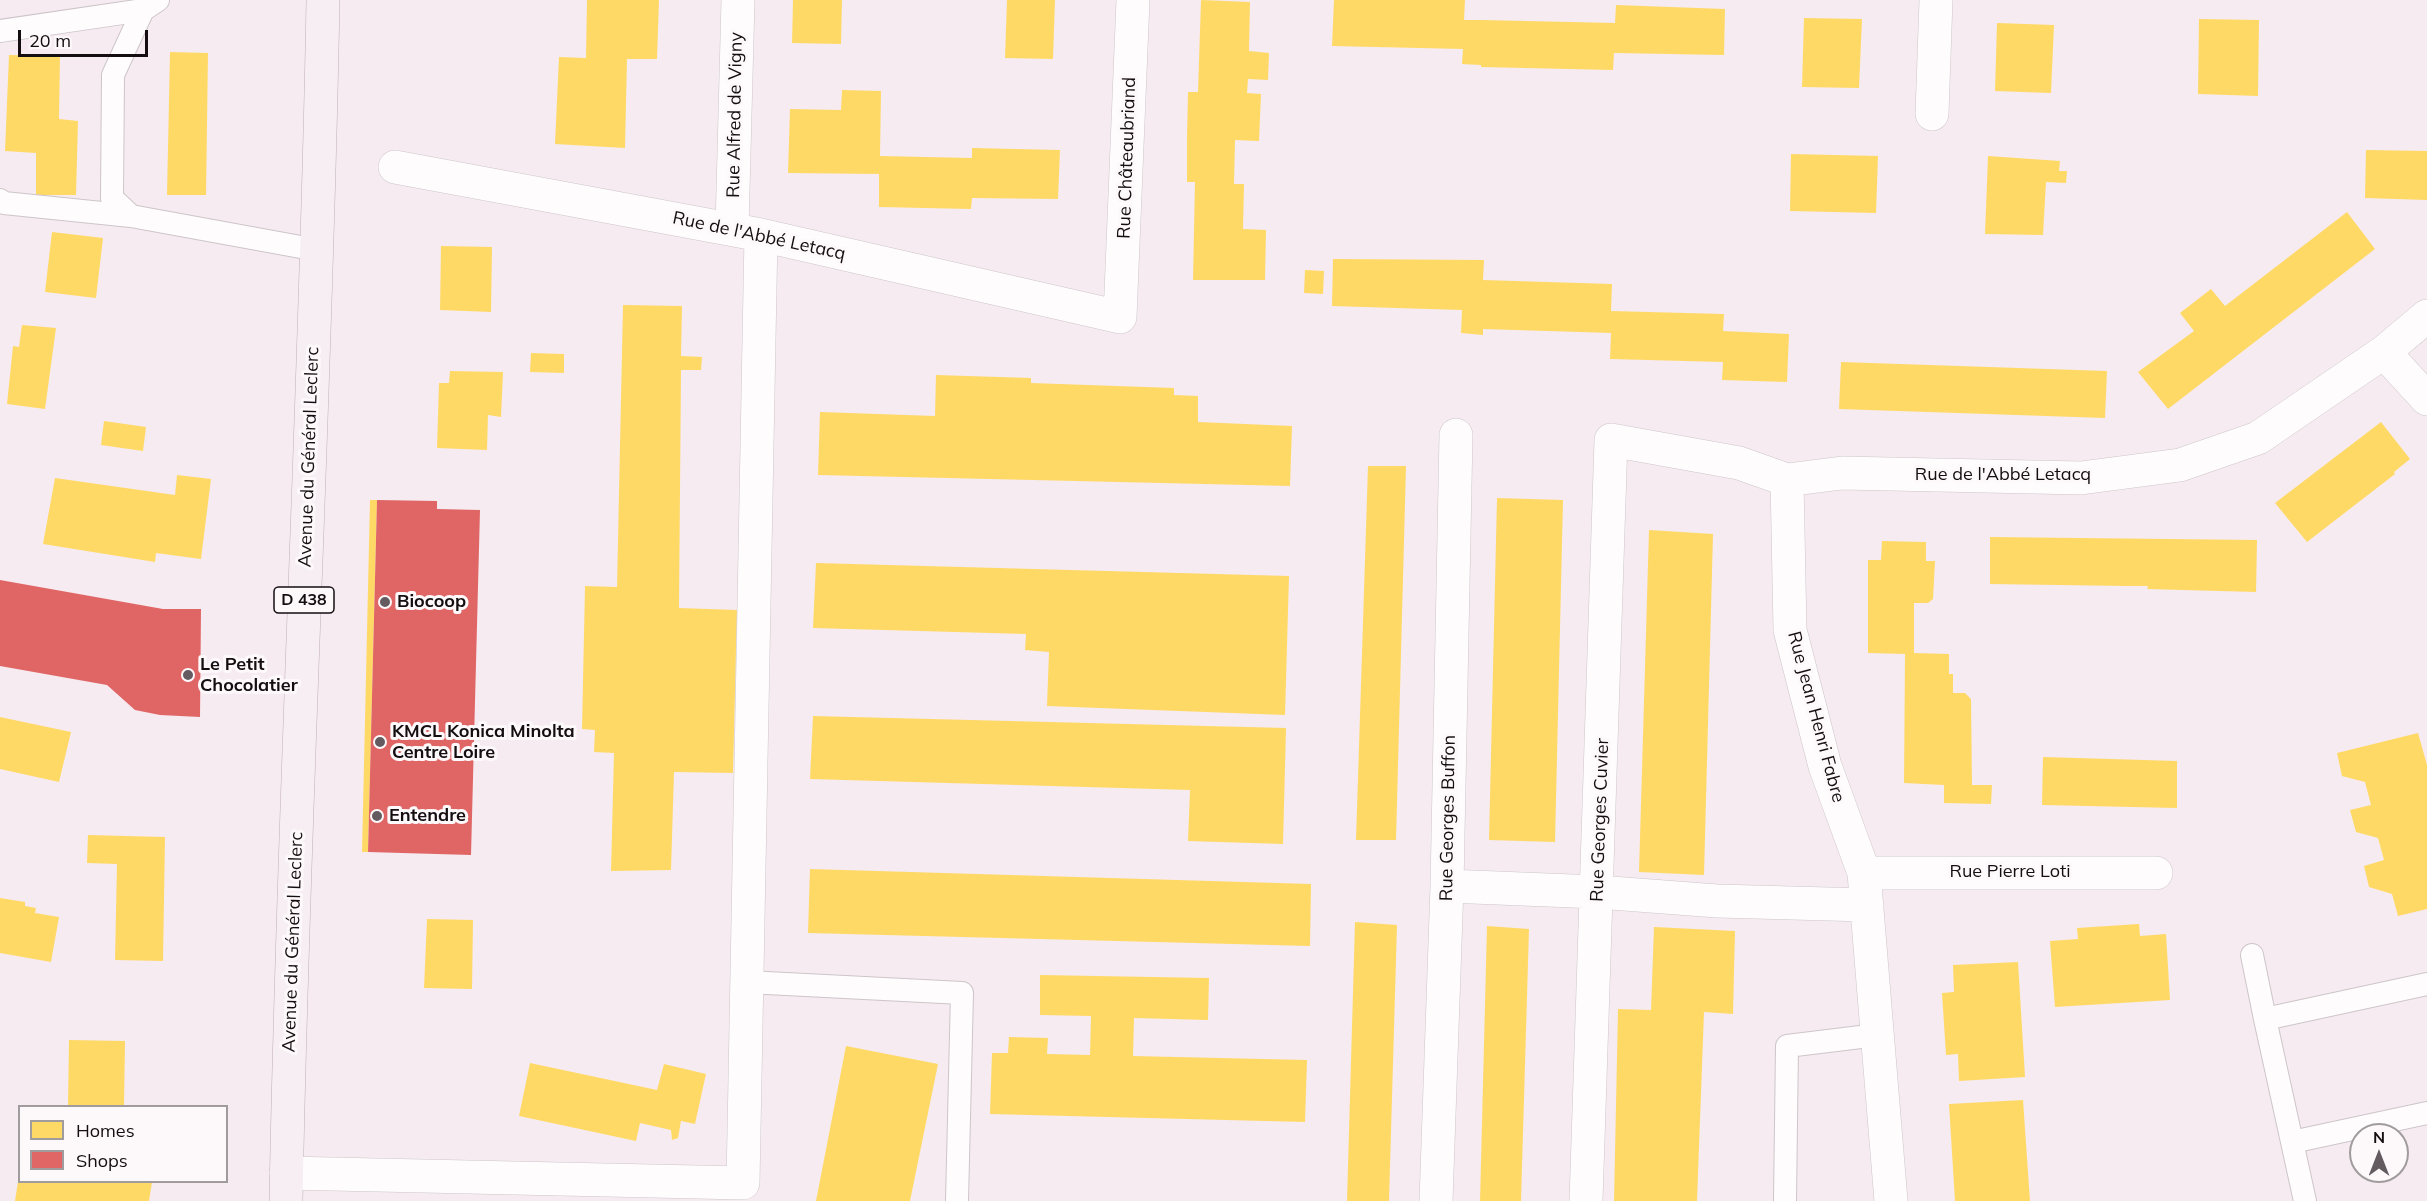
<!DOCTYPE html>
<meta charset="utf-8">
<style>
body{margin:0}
#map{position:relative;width:2427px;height:1201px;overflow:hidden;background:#f6ebf1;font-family:Mulish,sans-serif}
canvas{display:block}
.legend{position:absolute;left:18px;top:1105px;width:210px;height:78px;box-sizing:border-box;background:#fdf9fb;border:2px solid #a09b9d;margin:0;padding:8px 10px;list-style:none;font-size:18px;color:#140e11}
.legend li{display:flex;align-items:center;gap:12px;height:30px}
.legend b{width:30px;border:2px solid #a09b9d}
.north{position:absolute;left:2349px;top:1123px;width:60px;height:60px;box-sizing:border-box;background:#fdf9fb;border:2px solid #a09b9d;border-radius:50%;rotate:0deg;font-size:16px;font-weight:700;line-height:24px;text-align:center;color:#140e11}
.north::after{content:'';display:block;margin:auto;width:21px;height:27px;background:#635b5f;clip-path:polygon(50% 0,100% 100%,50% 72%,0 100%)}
.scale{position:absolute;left:18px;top:30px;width:130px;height:27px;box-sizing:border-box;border:3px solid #140e11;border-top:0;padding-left:8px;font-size:18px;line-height:21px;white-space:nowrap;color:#140e11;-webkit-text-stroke:4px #fdf9fb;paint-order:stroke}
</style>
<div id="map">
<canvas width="2427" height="1201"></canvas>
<ul class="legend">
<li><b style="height:16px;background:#ffd966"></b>Homes</li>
<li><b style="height:16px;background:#e06666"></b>Shops</li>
</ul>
<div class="north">N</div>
<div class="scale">20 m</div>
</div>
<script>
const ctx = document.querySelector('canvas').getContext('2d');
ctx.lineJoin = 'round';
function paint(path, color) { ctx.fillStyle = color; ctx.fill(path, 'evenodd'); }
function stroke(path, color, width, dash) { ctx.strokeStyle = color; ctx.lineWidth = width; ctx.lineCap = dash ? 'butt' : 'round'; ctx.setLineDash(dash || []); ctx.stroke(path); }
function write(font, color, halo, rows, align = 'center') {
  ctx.font = font + ' Mulish,sans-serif'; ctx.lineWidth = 6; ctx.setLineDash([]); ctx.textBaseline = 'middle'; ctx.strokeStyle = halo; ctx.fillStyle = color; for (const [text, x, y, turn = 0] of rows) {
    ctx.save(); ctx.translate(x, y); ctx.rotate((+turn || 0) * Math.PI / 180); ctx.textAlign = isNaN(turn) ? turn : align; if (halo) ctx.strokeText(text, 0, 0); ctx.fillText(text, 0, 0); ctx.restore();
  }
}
const homes = new Path2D(`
 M 587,0 L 659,0 L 657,59 L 627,59 L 625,148 L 555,144 L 559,57 L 586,58 Z
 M 793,0 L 842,0 L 841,44 L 792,43 Z
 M 1007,0 L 1055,0 L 1053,59 L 1005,58 Z
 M 1201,0 L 1250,2 L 1249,51 L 1269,53 L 1268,80 L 1248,79 L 1247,93 L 1261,94 L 1259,141 L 1235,140 L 1234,184 L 1244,184 L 1243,229 L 1266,230 L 1265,280 L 1193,280 L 1195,182 L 1187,182 L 1187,138 L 1188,92 L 1198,92 Z
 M 1334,0 L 1465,0 L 1464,20 L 1482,20 L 1615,23 L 1616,5 L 1725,9 L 1724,55 L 1614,53 L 1613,70 L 1481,67 L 1481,65 L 1462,64 L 1463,49 L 1332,46 Z
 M 1804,18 L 1862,19 L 1859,88 L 1802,87 Z
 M 2199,19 L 2259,20 L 2258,96 L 2198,94 Z
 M 1997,23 L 2054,25 L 2051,93 L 1995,91 Z
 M 170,52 L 208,53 L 206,195 L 167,195 Z
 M 9,55 L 60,56 L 59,119 L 78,121 L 76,195 L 36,195 L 36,153 L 5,151 Z
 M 842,90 L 881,91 L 880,156 L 972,158 L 972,148 L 1060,150 L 1058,199 L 972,198 L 971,209 L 879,207 L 879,174 L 788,173 L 790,109 L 841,110 Z
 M 2366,150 L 2427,151 L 2427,200 L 2365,198 Z
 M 1791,154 L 1878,156 L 1876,213 L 1790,211 Z
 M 1988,156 L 2060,161 L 2059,171 L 2067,171 L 2066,183 L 2046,182 L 2043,235 L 1985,234 Z
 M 2347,212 L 2375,249 L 2168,409 L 2138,372 L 2194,331 L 2180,313 L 2211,289 L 2225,306 Z
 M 52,232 L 103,238 L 96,298 L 45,292 Z
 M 441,246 L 492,247 L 491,312 L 440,310 Z
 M 1333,259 L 1484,260 L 1483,280 L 1612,284 L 1611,311 L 1724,314 L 1723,331 L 1789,334 L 1787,382 L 1722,380 L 1723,362 L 1610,359 L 1611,333 L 1483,329 L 1483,335 L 1461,333 L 1462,310 L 1332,306 Z
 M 1305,270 L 1324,271 L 1323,294 L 1304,293 Z
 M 623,305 L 682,306 L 681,356 L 702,357 L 701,370 L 681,370 L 679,608 L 737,610 L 733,773 L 674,772 L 671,870 L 611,871 L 614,753 L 594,752 L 595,730 L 582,729 L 585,586 L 617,587 Z
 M 22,325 L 56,328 L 45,409 L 7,404 L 13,346 L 19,347 Z
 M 531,353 L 564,354 L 564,373 L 530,372 Z
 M 1841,362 L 2107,371 L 2105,418 L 1839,409 Z
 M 450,371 L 503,372 L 501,417 L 488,415 L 487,450 L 437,448 L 439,383 L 449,383 Z
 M 936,375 L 1031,378 L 1031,383 L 1174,388 L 1174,395 L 1198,396 L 1198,422 L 1292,426 L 1290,486 L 818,475 L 820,412 L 935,416 Z
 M 104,421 L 146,427 L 143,451 L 101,445 Z
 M 2381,422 L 2410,459 L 2394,472 L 2395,474 L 2307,542 L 2275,503 Z
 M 1368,466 L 1406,466 L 1396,840 L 1356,840 Z
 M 177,475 L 211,479 L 201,559 L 156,553 L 155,562 L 43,544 L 55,478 L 175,495 Z
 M 1497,498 L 1563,500 L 1555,842 L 1489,840 Z
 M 370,500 L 377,500 L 368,852 L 362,852 Z
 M 1649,530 L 1713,534 L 1704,875 L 1639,872 Z
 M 1990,537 L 2257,540 L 2256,592 L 2147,589 L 2148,586 L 2127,586 L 1990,584 Z
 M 1882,541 L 1926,542 L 1926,561 L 1935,561 L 1933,599 L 1928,603 L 1914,603 L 1914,653 L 1949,654 L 1949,674 L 1953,674 L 1953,693 L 1965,693 L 1971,699 L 1972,785 L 1992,785 L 1991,804 L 1944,803 L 1944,785 L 1904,783 L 1905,654 L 1868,653 L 1868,560 L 1881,560 Z
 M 816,563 L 1289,576 L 1285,715 L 1047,706 L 1049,652 L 1025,650 L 1026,634 L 813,628 Z
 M 813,716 L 1286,728 L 1283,844 L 1188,841 L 1190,790 L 810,779 Z
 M 0,717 L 71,732 L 59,782 L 0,769 Z
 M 2418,733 L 2427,765 L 2427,909 L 2398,916 L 2392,894 L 2369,887 L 2364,866 L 2384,860 L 2378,838 L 2356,832 L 2350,810 L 2371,805 L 2365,782 L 2342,776 L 2337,753 Z
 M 2043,757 L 2177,761 L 2177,808 L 2042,805 Z
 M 88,835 L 165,837 L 163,961 L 115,960 L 117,864 L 87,863 Z
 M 810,869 L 1311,884 L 1310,946 L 808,933 Z
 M 0,898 L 25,902 L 25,906 L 36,908 L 35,913 L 59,917 L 51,962 L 0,953 Z
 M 427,919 L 473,920 L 472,989 L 424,988 Z
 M 1355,922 L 1397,925 L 1389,1201 L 1347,1201 Z
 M 2139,924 L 2140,936 L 2166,934 L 2170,1000 L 2055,1007 L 2050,941 L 2078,939 L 2077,928 Z
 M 1487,926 L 1529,929 L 1521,1201 L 1480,1201 Z
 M 1654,927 L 1735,931 L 1733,1014 L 1704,1012 L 1697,1201 L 1614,1201 L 1618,1009 L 1651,1010 Z
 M 2018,962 L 2025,1077 L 1959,1081 L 1958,1054 L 1946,1055 L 1942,993 L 1954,992 L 1953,965 Z
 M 1040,975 L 1209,978 L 1208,1020 L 1134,1018 L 1133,1056 L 1307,1060 L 1305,1122 L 990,1114 L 992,1053 L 1008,1053 L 1009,1037 L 1048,1038 L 1047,1054 L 1090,1055 L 1091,1016 L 1040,1015 Z
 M 69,1040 L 125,1041 L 124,1106 L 68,1106 Z
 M 846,1046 L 938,1064 L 910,1201 L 816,1201 Z
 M 530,1063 L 657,1090 L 664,1064 L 706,1074 L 695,1124 L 681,1121 L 678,1138 L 672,1140 L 671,1130 L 640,1123 L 636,1141 L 519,1116 Z
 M 2023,1100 L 2030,1201 L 1955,1201 L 1949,1104 Z
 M 18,1182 L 152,1182 L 149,1201 L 15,1201 Z`);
const shops = new Path2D(`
 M 377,500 L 437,501 L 437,509 L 480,510 L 471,855 L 368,852 Z
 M 0,580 L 163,609 L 201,609 L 200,717 L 160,715 L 135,710 L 107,685 L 0,666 Z`);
const service = new Path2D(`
 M 158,0 L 143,10 L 113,75 L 112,198 L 131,216 L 317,250
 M 0,31 L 143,10
 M 0,200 L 4,203 L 131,216
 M 2252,955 L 2265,1019
 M 747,982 L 962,993 L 957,1201
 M 2292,1142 L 2427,1113
 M 1785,1201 L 1787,1046 L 1877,1035
 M 2305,1201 L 2265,1019 L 2427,984`);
const minor = new Path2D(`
 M 1932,114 L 1936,0
 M 395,167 L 761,235 L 1120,317 L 1133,0
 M 732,229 L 738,0
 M 2384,352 L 2427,399
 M 1787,480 L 1790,630 L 1825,766 L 1864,873 L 1891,1201
 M 1864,873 L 2156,873
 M 1447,886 L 1598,892 L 1717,901 L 1867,905
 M 286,1173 L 743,1183 L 761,235
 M 1436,1201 L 1447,886 L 1456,435
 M 1586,1201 L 1611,440 L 1739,463 L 1787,480 L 1842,473 L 2081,478 L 2180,465 L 2258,438 L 2384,352 L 2427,316`);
const primary = new Path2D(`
 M 286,1201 C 293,801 316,400 323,0`);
const markers = [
 [385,602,6,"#635b5f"],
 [188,675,6,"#635b5f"],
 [380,742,6,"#635b5f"],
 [377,816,6,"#635b5f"]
];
const shields = [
 [304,600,60]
];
const shieldNames = [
 ["D 438",304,600]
];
const streetNames = [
 ["Rue Alfred de Vigny",735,115,-89],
 ["Rue Châteaubriand",1127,158,-88],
 ["Rue de l'Abbé Letacq",759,236,12],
 ["Avenue du Général Leclerc",309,457,-88],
 ["Rue de l'Abbé Letacq",2003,475],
 ["Rue Jean Henri Fabre",1816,717,75],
 ["Rue Georges Buffon",1448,818,-89],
 ["Rue Georges Cuvier",1600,820,-88],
 ["Rue Pierre Loti",2010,872],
 ["Avenue du Général Leclerc",293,942,-88]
];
const poiNames = [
 ["Biocoop",397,602],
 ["Le Petit",200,665],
 ["Chocolatier",200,686],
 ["KMCL Konica Minolta",392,732],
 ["Centre Loire",392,753],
 ["Entendre",389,816]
];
paint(homes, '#ffd966');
paint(shops, '#e06666');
stroke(service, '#cdc5c9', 24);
stroke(minor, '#cdc5c9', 34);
stroke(primary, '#c1afb9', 34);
stroke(service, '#fefcfd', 22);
stroke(minor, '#fefcfd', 33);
stroke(primary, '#f6eef3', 33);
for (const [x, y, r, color] of markers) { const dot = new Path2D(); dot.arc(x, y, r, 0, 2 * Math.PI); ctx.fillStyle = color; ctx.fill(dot); stroke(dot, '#fdf9fb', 2); }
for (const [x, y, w] of shields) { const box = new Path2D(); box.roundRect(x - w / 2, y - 13, w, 26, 4.5); ctx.fillStyle = '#fdf9fb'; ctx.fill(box); stroke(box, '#140e11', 1.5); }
write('bold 16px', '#140e11', null, shieldNames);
write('18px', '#140e11', '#fdf9fb', streetNames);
write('bold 18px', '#140e11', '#fdf9fb', poiNames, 'left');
</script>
